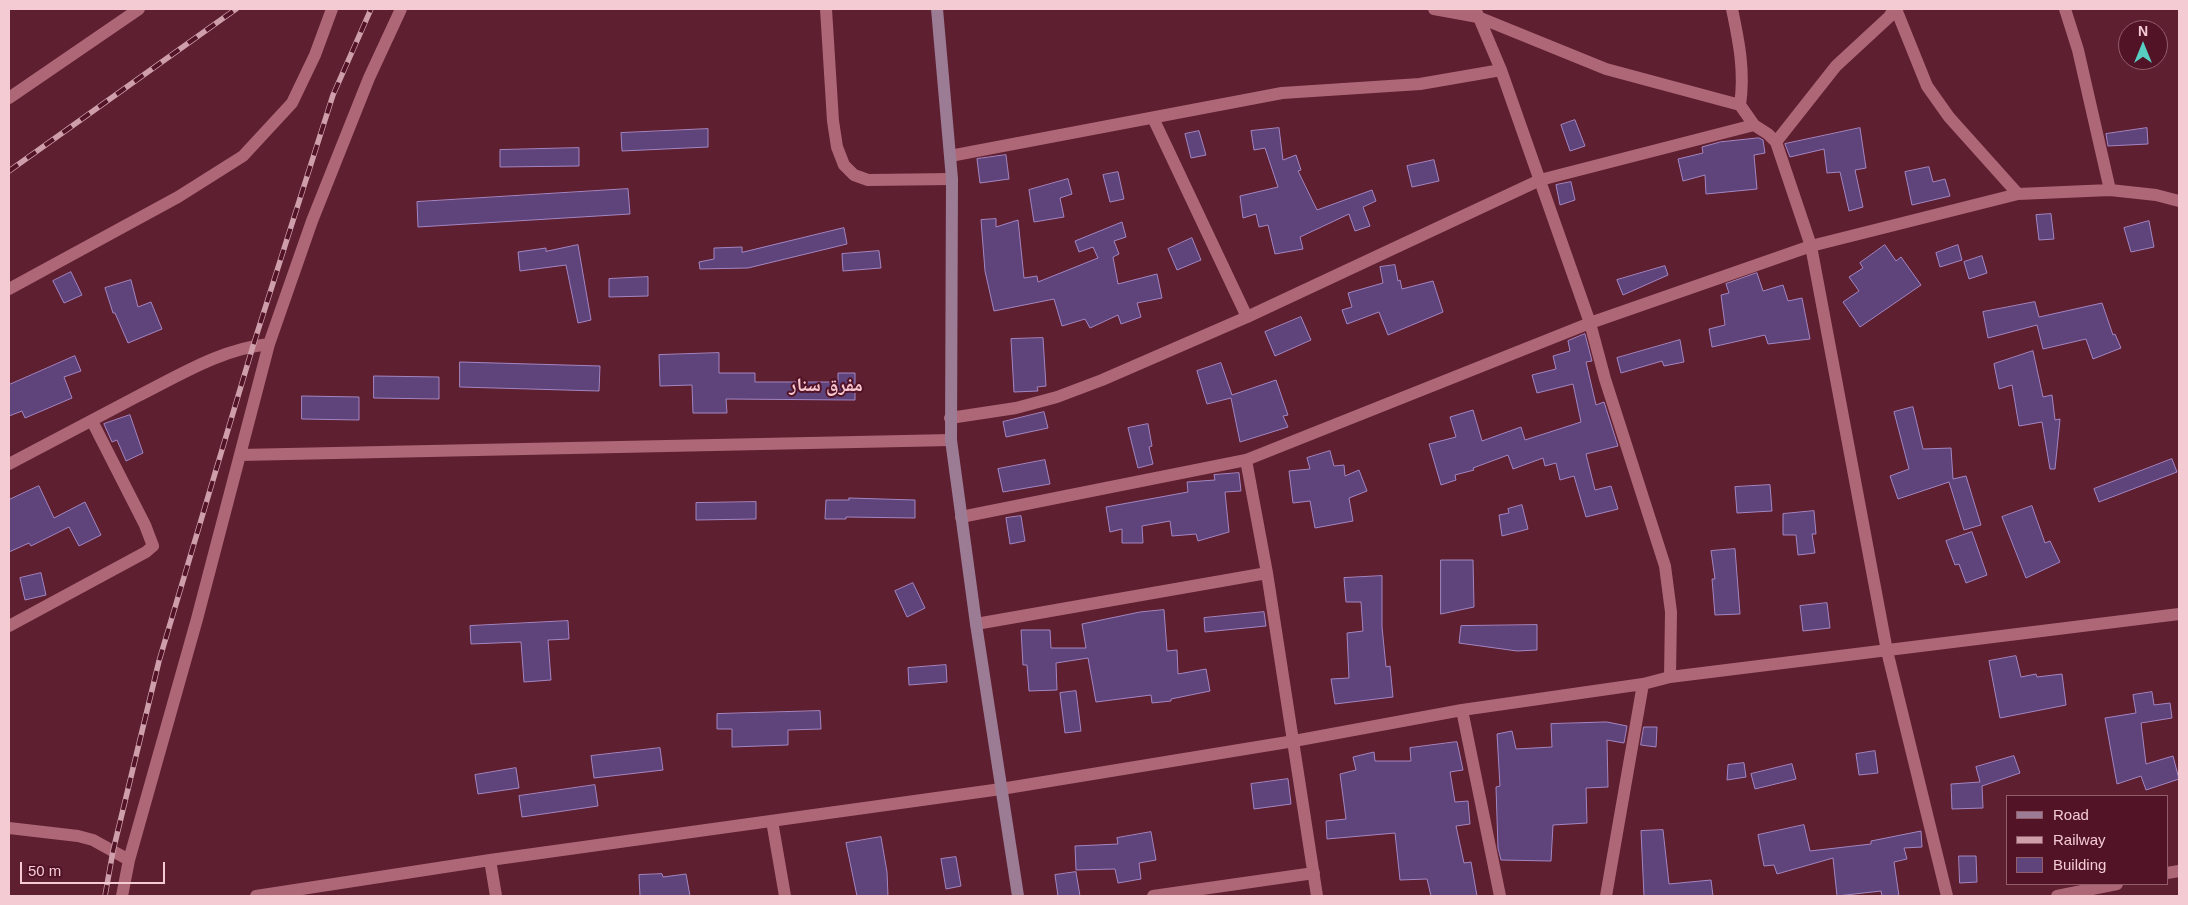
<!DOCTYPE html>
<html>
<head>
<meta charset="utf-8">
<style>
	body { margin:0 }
	#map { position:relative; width:2188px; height:905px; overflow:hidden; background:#5e1f31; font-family:Helvetica,sans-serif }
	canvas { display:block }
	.frame { position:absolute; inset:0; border:10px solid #f4cbd3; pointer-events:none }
	.legend { position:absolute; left:2006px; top:795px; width:162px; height:90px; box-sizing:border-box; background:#521327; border:1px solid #935d6c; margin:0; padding:6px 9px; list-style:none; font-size:15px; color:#f4cbd3 }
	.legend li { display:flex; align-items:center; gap:10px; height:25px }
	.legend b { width:25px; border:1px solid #935d6c }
	.north { position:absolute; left:2118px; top:20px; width:50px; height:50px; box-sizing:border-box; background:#521327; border:1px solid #935d6c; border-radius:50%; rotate:0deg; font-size:14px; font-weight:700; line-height:20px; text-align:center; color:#f4cbd3 }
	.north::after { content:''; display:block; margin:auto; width:18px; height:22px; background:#57cec1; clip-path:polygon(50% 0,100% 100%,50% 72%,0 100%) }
	.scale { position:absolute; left:20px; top:862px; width:145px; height:22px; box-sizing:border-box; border:2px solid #f4cbd3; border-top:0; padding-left:6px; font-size:15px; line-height:18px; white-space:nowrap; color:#f4cbd3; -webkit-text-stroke:4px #521327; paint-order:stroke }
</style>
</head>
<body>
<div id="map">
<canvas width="2188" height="905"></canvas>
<div class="frame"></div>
<ul class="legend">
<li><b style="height:6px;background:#9c7b94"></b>Road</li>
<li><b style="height:6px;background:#ce9faa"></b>Railway</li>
<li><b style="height:14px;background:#5f437b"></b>Building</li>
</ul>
<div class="north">N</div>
<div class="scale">50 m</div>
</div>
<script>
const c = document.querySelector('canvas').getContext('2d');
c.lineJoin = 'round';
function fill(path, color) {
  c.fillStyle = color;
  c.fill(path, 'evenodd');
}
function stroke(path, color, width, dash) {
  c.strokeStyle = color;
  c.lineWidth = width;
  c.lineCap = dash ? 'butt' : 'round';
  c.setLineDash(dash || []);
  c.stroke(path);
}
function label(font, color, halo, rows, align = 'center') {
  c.font = font + ' Helvetica,"Noto Naskh Arabic",sans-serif';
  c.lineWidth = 4;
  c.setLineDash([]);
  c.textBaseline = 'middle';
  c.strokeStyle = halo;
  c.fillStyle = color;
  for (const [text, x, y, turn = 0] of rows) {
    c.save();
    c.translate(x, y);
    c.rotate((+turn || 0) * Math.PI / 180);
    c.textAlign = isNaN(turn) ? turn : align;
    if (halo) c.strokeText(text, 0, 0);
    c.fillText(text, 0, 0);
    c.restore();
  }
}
const building = new Path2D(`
	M1575,120L1585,146L1570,151L1561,125Z
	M1279,128L1283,160L1296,155L1301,170L1298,171L1317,210L1372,190L1376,201L1363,207L1370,226L1355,231L1349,214L1300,237L1303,249L1275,254L1268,225L1259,227L1256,214L1243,218L1240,196L1278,187L1265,148L1254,150L1251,131Z
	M1860,128L1866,168L1855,170L1863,207L1849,211L1840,172L1827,173L1824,149L1790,157L1785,144Z
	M2147,128L2148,144L2108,146L2106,134Z
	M708,129V147L622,151L621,133Z
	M1199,131L1206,155L1191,158L1185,134Z
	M1759,138L1763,140L1765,153L1754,155L1757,189L1706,194L1705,175L1683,181L1678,159L1703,153L1702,147L1720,142Z
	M579,148V166L500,167V150Z
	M1006,155L1009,179L980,183L977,159Z
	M1434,160L1439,181L1412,187L1407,166Z
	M1929,167L1933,182L1945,179L1950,196L1912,205L1905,172Z
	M1118,172L1124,199L1110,202L1103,175Z
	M1068,179L1072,194L1060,198L1064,217L1034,222L1029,190Z
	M1571,182L1575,200L1560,205L1556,185Z
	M628,189L630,214L418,227L417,202Z
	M2051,214L2054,239L2039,240L2036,215Z
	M996,219V227L1018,220L1024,278L1037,276L1038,282L1098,258L1093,247L1079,252L1075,241L1122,222L1126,237L1114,241L1119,254L1113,257L1118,284L1157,274L1162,298L1137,303L1141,317L1121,324L1118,315L1090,328L1085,319L1062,326L1054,299L994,311L985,271L981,220Z
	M2149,221L2154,247L2131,252L2124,228Z
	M844,228L847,244L748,268L700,269L699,262L714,259V248L742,247V252Z
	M1192,238L1201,260L1177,270L1168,249Z
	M578,245L591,320L578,323L566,265L520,271L518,252L546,248V251Z
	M1885,245L1896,261L1901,257L1921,285L1860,327L1843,302L1859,291L1849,277L1863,268L1860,263Z
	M1958,245L1962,260L1940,267L1936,253Z
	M879,251L881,268L843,271L842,254Z
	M1982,256L1987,273L1969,279L1964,262Z
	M1395,265L1398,281L1400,280L1402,289L1433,281L1443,312L1388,335L1379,312L1347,324L1342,310L1352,307L1348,293L1383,283L1380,267Z
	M1665,266L1668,275L1623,295L1617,280Z
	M71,272L82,295L64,303L53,281Z
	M1757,273L1763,291L1783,285L1788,301L1802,298L1810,339L1768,344L1765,335L1712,347L1709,329L1725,325L1721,295L1729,293L1726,284Z
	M648,277V296L609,297V279Z
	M131,280L138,307L151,302L162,329L128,343L115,313H113L105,288Z
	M2035,302L2039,317L2102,303L2113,335L2115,334L2121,348L2093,359L2086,339L2043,349L2037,325L1988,338L1983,312Z
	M1301,317L1311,340L1275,356L1265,332Z
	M1585,334L1592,361L1586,362L1596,405L1604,402L1618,446L1586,454L1595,490L1611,486L1618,509L1586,517L1574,476L1560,480L1556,463L1545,466L1543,458L1513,469L1508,455L1473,468L1474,470L1455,475L1456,480L1441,485L1429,444L1456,437L1450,417L1473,410L1482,441L1521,427L1525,440L1581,422L1573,384L1537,393L1532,375L1556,369L1553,356L1570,351L1568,341Z
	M1043,338L1046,386L1037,387L1038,391L1014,392L1011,339Z
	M1680,340L1684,362L1664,366L1662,361L1621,373L1617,358Z
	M2033,351L2043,397L2052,395L2055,420L2060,419L2055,469H2050L2042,422L2019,426L2012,385L1999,389L1994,364Z
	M719,353V373H755V382H838V373H855V400L726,399L727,413H693L692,385L660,386L659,355Z
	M75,356L81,371L64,377L72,398L25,418L22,411L9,416V385Z
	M460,362L600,366L599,391L460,387Z
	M1221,363L1232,395L1276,380L1288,415L1283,416L1288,427L1240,442L1231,398L1207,404L1197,371Z
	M374,376L439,377V399L374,398Z
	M302,396L359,397V420L302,419Z
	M1913,407L1923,449L1951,448L1953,479L1966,476L1981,525L1964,530L1949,482L1898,499L1890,476L1909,469L1894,412Z
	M1044,412L1048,428L1006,437L1003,422Z
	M130,415L143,453L126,461L117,440L112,442L104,424Z
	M1148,424L1152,446L1149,447L1153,464L1138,468L1128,428Z
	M1330,451L1334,466L1344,465L1345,476L1359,470L1367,491L1349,498L1353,521L1315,528L1310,501L1293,503L1289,471L1310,469L1307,458Z
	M2172,459L2177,472L2099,502L2094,489Z
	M1045,460L1050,484L1003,492L998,469Z
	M1239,473L1241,491L1225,492L1229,532L1198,541L1196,534L1172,536L1170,521L1142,526L1143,543H1122V529L1110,532L1106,507L1188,492L1187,482L1215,480L1214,475Z
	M1770,485L1772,511L1737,513L1735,487Z
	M39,486L54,518L85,502L101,535L79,546L69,527L31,546L29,543L9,552V500Z
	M849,498L915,500V518L846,517V519H825L826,500H849Z
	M756,502V519L696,520V503Z
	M1522,505L1528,529L1502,536L1499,515L1509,513L1508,509Z
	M2032,506L2045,543L2050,541L2060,562L2026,578L2002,517Z
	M1814,511L1816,534H1812L1815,553L1798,555L1796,535H1783V514Z
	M1021,516L1025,541L1010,544L1006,518Z
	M1972,532L1987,575L1966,583L1959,564L1955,565L1946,541Z
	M1735,549L1740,614L1715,615L1712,579H1715L1711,551Z
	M1441,560H1473L1474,607L1441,614Z
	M41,573L46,595L25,600L20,578Z
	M1382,576V627L1386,667L1390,666L1393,697L1335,704L1331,679L1349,678L1347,633L1363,631L1361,602H1346L1344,578Z
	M913,583L925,608L907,617L895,591Z
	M1827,603L1830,628L1803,631L1800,606Z
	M1164,610L1167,651L1177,650L1178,674L1206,669L1210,691L1171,699V701L1152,703L1151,695L1096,702L1088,658L1056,663L1057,690L1029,691L1027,665H1023L1021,630H1050L1051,648H1086L1082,624L1140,612Z
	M1264,612L1266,626L1205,632L1204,618Z
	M568,621L569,639L548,640L551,680L524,682L521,642L471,644L470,626Z
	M1537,625V650L1517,651L1459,643L1461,626Z
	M2016,656L2021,677L2036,674L2037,677L2062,674L2066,705L2000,718L1989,661Z
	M946,665L947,682L909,685L908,668Z
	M1076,691L1081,731L1065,733L1060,693Z
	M2152,692L2154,705L2170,703L2172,718L2141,723L2146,764L2173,756L2179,779L2146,790L2141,776L2117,784L2105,718L2136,713L2133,695Z
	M820,711L821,729L788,730V745L732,747V729H717V714Z
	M1607,722L1627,726L1624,743L1607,740L1608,787L1586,788L1587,823L1553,825L1551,861L1501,860L1498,848L1496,787L1500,786L1497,734L1512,731L1516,749L1552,747L1551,724Z
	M1644,727H1657L1656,747L1641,745Z
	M1457,742L1463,770L1450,772L1455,802L1468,801L1470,824L1456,826L1464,863L1471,862L1477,896H1431L1427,879L1400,880L1395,833L1327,839L1326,821L1346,819L1340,774L1356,770L1353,757L1374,752L1375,761H1411L1410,748Z
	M660,748L663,770L594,778L591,756Z
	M1875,751L1878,773L1859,775L1856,754Z
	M2014,756L2020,773L1982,786L1983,808L1952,809L1951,784L1980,782L1976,767Z
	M1744,763L1746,777L1727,780L1728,765Z
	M1792,764L1796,779L1755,789L1751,774Z
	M516,768L519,788L478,794L475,775Z
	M1288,779L1291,804L1254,809L1251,784Z
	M595,785L598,806L522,817L519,796Z
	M1804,825L1810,851L1871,844V841L1921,831L1922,847L1904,848L1907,859L1894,862L1899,896H1882L1881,891L1837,896L1833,858L1777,874L1774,865L1764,866L1758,835Z
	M1663,830L1669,884L1711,880L1713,896H1644L1641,831Z
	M1151,832L1156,860L1139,863L1141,879L1118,883L1115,869L1076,870L1075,846L1118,844L1117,838Z
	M881,837L887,872L888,896H857L846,843Z
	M1959,856H1976L1977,882L1960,883Z
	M956,857L961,886L946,889L941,859Z
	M1076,872L1080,896H1058L1055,875Z
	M662,874L663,877L686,874L690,896H640L639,875Z`);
fill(building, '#5f437b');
stroke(building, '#a286c2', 1);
stroke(new Path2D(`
	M826,9L833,121L837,147L844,165L854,175L868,180L952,179
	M1434,9L1478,17L1606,69L1740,105L1754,125L1768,134L1776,142L1811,246L1887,651L1947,896
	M1732,9C1739,42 1745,72 1740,105
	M1896,9L1927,86L1949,117L2018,194
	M2065,9L2078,50L2110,190
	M1477,13L1501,70L1590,323L1605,379L1665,566L1671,612L1670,677
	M9,98L139,9
	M1153,118L1247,317
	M1776,142L1836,66L1889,17L1894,9
	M950,156L1282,93L1420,84L1501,70
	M9,289L178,197L243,156L292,103L315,55L332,9
	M950,418L1016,408L1057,397L1102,380L1247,317L1540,180L1754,125
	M240,455L951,440
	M1246,460L1267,573L1317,896
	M9,464C52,441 95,419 138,396C180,375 221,349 269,344
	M961,517L1246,460L1590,323L1811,246L2018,194L2110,190L2156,195L2179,201
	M976,624L1267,573
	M9,626L146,552L153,546L145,525L92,421
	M1462,710L1500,896
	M772,821L785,896
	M9,828L78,836L93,840L129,860
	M490,860L496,896
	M2167,873L2179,871
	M122,896L129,860L197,619L269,344L312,221L369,78L401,9
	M256,896L490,860L1001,789L1294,741L1462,710L1643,684L1670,677L2179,614
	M1153,896L1314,873
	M1606,896L1643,684
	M2057,896L2117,884`), '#ae6777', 12);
stroke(new Path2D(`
	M937,9L952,179L951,440L976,624L1018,896`), '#9c7b94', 12);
const rail = new Path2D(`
	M9,171L236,9
	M105,896L113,851L159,661L253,346L333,95L371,9`);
stroke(rail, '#ce9faa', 5.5);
stroke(rail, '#521327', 4, [11]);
label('bold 19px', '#f7c7d0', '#521327', [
	["مفرق سنار",826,386]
]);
</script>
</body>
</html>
